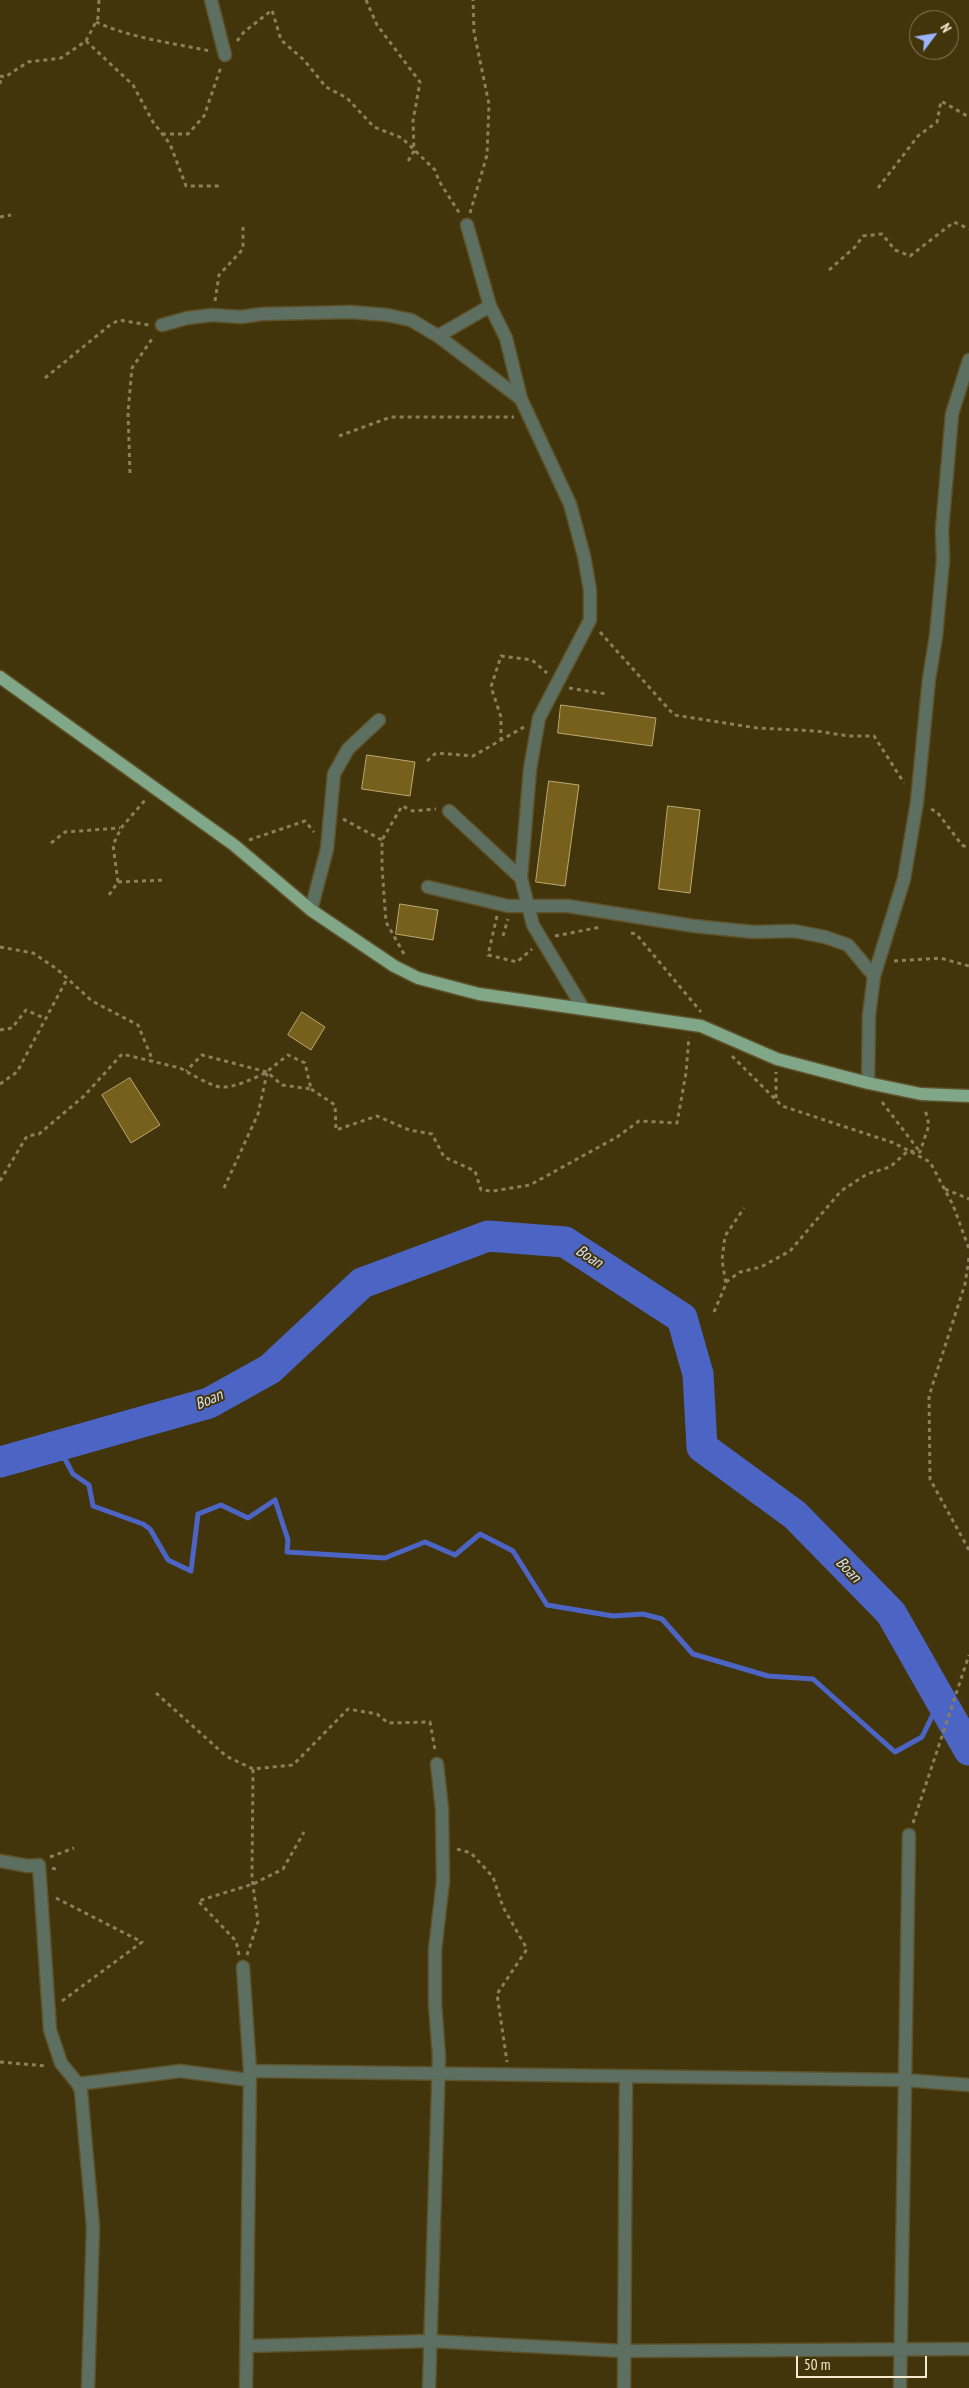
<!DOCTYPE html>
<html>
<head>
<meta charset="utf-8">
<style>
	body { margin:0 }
	#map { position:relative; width:969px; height:2388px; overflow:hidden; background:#42350c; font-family:"PT Sans Narrow",sans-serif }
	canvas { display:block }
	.north { position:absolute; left:909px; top:10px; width:50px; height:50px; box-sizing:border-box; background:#42350c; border:1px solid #897d5a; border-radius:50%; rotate:59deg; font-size:14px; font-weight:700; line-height:20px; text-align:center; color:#f4eacf }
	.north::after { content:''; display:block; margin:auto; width:18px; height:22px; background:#9cb4fd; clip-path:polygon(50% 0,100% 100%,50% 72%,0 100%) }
	.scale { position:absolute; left:796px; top:2356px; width:131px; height:22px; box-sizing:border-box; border:2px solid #f4eacf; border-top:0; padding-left:6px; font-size:15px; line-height:18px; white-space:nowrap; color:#f4eacf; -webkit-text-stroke:4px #42350c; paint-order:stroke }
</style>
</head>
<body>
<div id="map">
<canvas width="969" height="2388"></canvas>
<div class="north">N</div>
<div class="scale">50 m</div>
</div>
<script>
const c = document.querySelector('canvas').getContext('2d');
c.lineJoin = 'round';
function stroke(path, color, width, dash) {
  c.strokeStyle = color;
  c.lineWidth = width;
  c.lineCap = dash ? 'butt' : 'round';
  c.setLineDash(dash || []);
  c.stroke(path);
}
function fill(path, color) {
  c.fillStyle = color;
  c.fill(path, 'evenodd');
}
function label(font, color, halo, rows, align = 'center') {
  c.font = font + ' "PT Sans Narrow",sans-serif';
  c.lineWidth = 4;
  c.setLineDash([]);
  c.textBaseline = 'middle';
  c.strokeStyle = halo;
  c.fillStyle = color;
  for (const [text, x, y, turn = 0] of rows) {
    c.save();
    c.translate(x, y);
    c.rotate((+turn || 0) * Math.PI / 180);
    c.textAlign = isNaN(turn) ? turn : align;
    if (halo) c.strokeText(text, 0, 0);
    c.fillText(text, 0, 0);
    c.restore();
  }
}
stroke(new Path2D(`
	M58,1446L73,1474L89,1485L93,1506L143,1524L150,1529L168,1560L191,1571L198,1514L221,1505L248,1518L275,1500L288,1540L287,1552L385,1558L425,1542L455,1555L480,1534L513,1551L547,1605L613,1616L643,1614L662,1619L693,1654L768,1676L813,1679L895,1752L922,1737L940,1700`), '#4c65c4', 5);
stroke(new Path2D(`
	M0,1462L209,1403L270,1369L362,1283L488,1236L565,1242L682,1318L698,1374L702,1447L795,1515L891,1613L969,1750`), '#4c65c4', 31);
const building = new Path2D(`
	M561,705L656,718L652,746L558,733Z
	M367,755L415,762L410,796L362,789Z
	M549,781L579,785L565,886L536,882Z
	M668,806L700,810L690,893L659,889Z
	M400,904L438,910L433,940L396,934Z
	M302,1012L325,1027L311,1050L288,1035Z
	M130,1078L160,1125L131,1143L102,1095Z`);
fill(building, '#77601b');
stroke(building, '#bca974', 1);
const minor = new Path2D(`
	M211,0L225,55
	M467,225L490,306L506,338L521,399L570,504L584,556L590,590V620L539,718L530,769L521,878
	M162,325L187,318L212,315L241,317L262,314L351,312L387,315L411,320L438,336L521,399
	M438,336L490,306
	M449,811L521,878L533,925L583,1008
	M428,887L508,906H568L694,926L754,932L794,931L825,937L848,945L874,976
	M311,910L327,849L334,774L348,749L379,720
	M868,1083L869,1015L874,976L904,879L917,802L929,679L936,636L943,560L942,530L952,414L969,360
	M0,1861L28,1866L39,1865L50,2030L61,2063L78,2084L81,2091L93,2227L88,2388
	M243,1967L250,2071L246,2388
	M250,2071L905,2080L969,2085
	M78,2084L180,2071L249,2080
	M248,2346L429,2341L624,2351L969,2349
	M429,2388L439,2056L435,2004V1950L443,1881L442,1809L437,1764
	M624,2388L626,2077
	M900,2388L909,1835`);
const primary = new Path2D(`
	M0,677L234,845L311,910L394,966L418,978L479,994L701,1026L777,1059L868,1083L921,1094L969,1096`);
stroke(minor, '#5e522b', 15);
stroke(primary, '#5e522b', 15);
stroke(new Path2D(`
	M366,0L377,25L420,82L413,121L414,151L407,163
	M96,22C131,38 172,43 210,51
	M86,41L98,18L99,0
	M237,41L244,32L272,10L281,40L304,60L326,87L347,98L374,127L402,138L435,170L439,181L460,214
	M0,76L5,77L28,62L61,58L86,41L133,85L153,122L170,144L186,186H222
	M0,84L1,76
	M162,134H188L204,116L221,67
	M878,188L918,136L937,122L941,101L969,117
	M470,213L487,155L489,104L474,32L473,0
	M0,217L11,215
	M829,270L855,247L863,236L882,234L895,250L910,256L954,222L969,229
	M215,301L219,275L243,249V227
	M45,378L110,325L119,320L149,325
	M339,436L391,417H514
	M130,473L128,412L132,368L154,336
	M600,632L674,715L757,728L816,731L849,736H874L904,783
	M569,688L606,694
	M501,741V717L491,687L501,656L532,660L547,673
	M427,761L436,753L473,756L524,727
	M931,809L937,812L962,845L969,848
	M343,819L382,840
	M249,840L305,821L314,832
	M51,843L65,832L120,828
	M118,882L165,880
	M109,895L118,882L113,845L121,828L146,799
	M497,916L488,955L517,962L532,949
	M631,933L636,934L701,1012
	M503,936L508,919
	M555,936L601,927
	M0,947L33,953L57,969L92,1001L138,1025L153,1061
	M404,954L386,922L382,867V840L402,806L413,811L436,809
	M894,961L940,958L969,966
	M0,1030L12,1028L26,1010L46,1019
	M732,1056L782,1106L894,1143L930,1162L953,1205L969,1249
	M0,1084L17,1072L67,979
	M311,1089L335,1105L336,1130L377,1116L409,1130L432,1134L444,1157L475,1171L481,1190L493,1191L530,1185L617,1137L639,1121L677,1123L686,1073L689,1037
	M776,1098V1072
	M882,1102L920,1152
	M0,1181L27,1136L39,1134L84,1096L122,1054L180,1068C189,1073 211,1086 220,1087C235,1088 252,1079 265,1073C273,1067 280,1061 288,1055L305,1063L311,1089L282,1085L267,1072L202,1055L186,1071
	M224,1188L258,1114L267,1073
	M945,1189L969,1199
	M969,1258L965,1284L929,1396L930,1479L969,1550
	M726,1282L740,1272L761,1267L790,1251L841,1191L867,1174L890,1167L908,1151L920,1152L929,1125L925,1109
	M714,1312L726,1284L722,1260L725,1236L744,1208
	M156,1693L226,1756L253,1769L293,1765L348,1709L377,1714L388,1723L430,1722L435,1750
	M913,1823L969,1655
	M457,1849L471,1853L493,1877L503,1907L527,1949L497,1994L507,2062
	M50,1857L74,1848
	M52,1868L59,1870
	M56,1898L142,1942L62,2001
	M239,1955L236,1941L198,1901L253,1884L283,1869L304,1832
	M247,1955L258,1922L252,1878L253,1769
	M0,2062L46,2066`), '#8b7f5c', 3, [4, 4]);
stroke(minor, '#5d6f60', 12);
stroke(primary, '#80a787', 12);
label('italic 16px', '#d7e0f9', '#42350c', [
	["Boan",589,1257,33],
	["Boan",209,1400,-23],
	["Boan",848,1570,46]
]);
</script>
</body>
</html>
